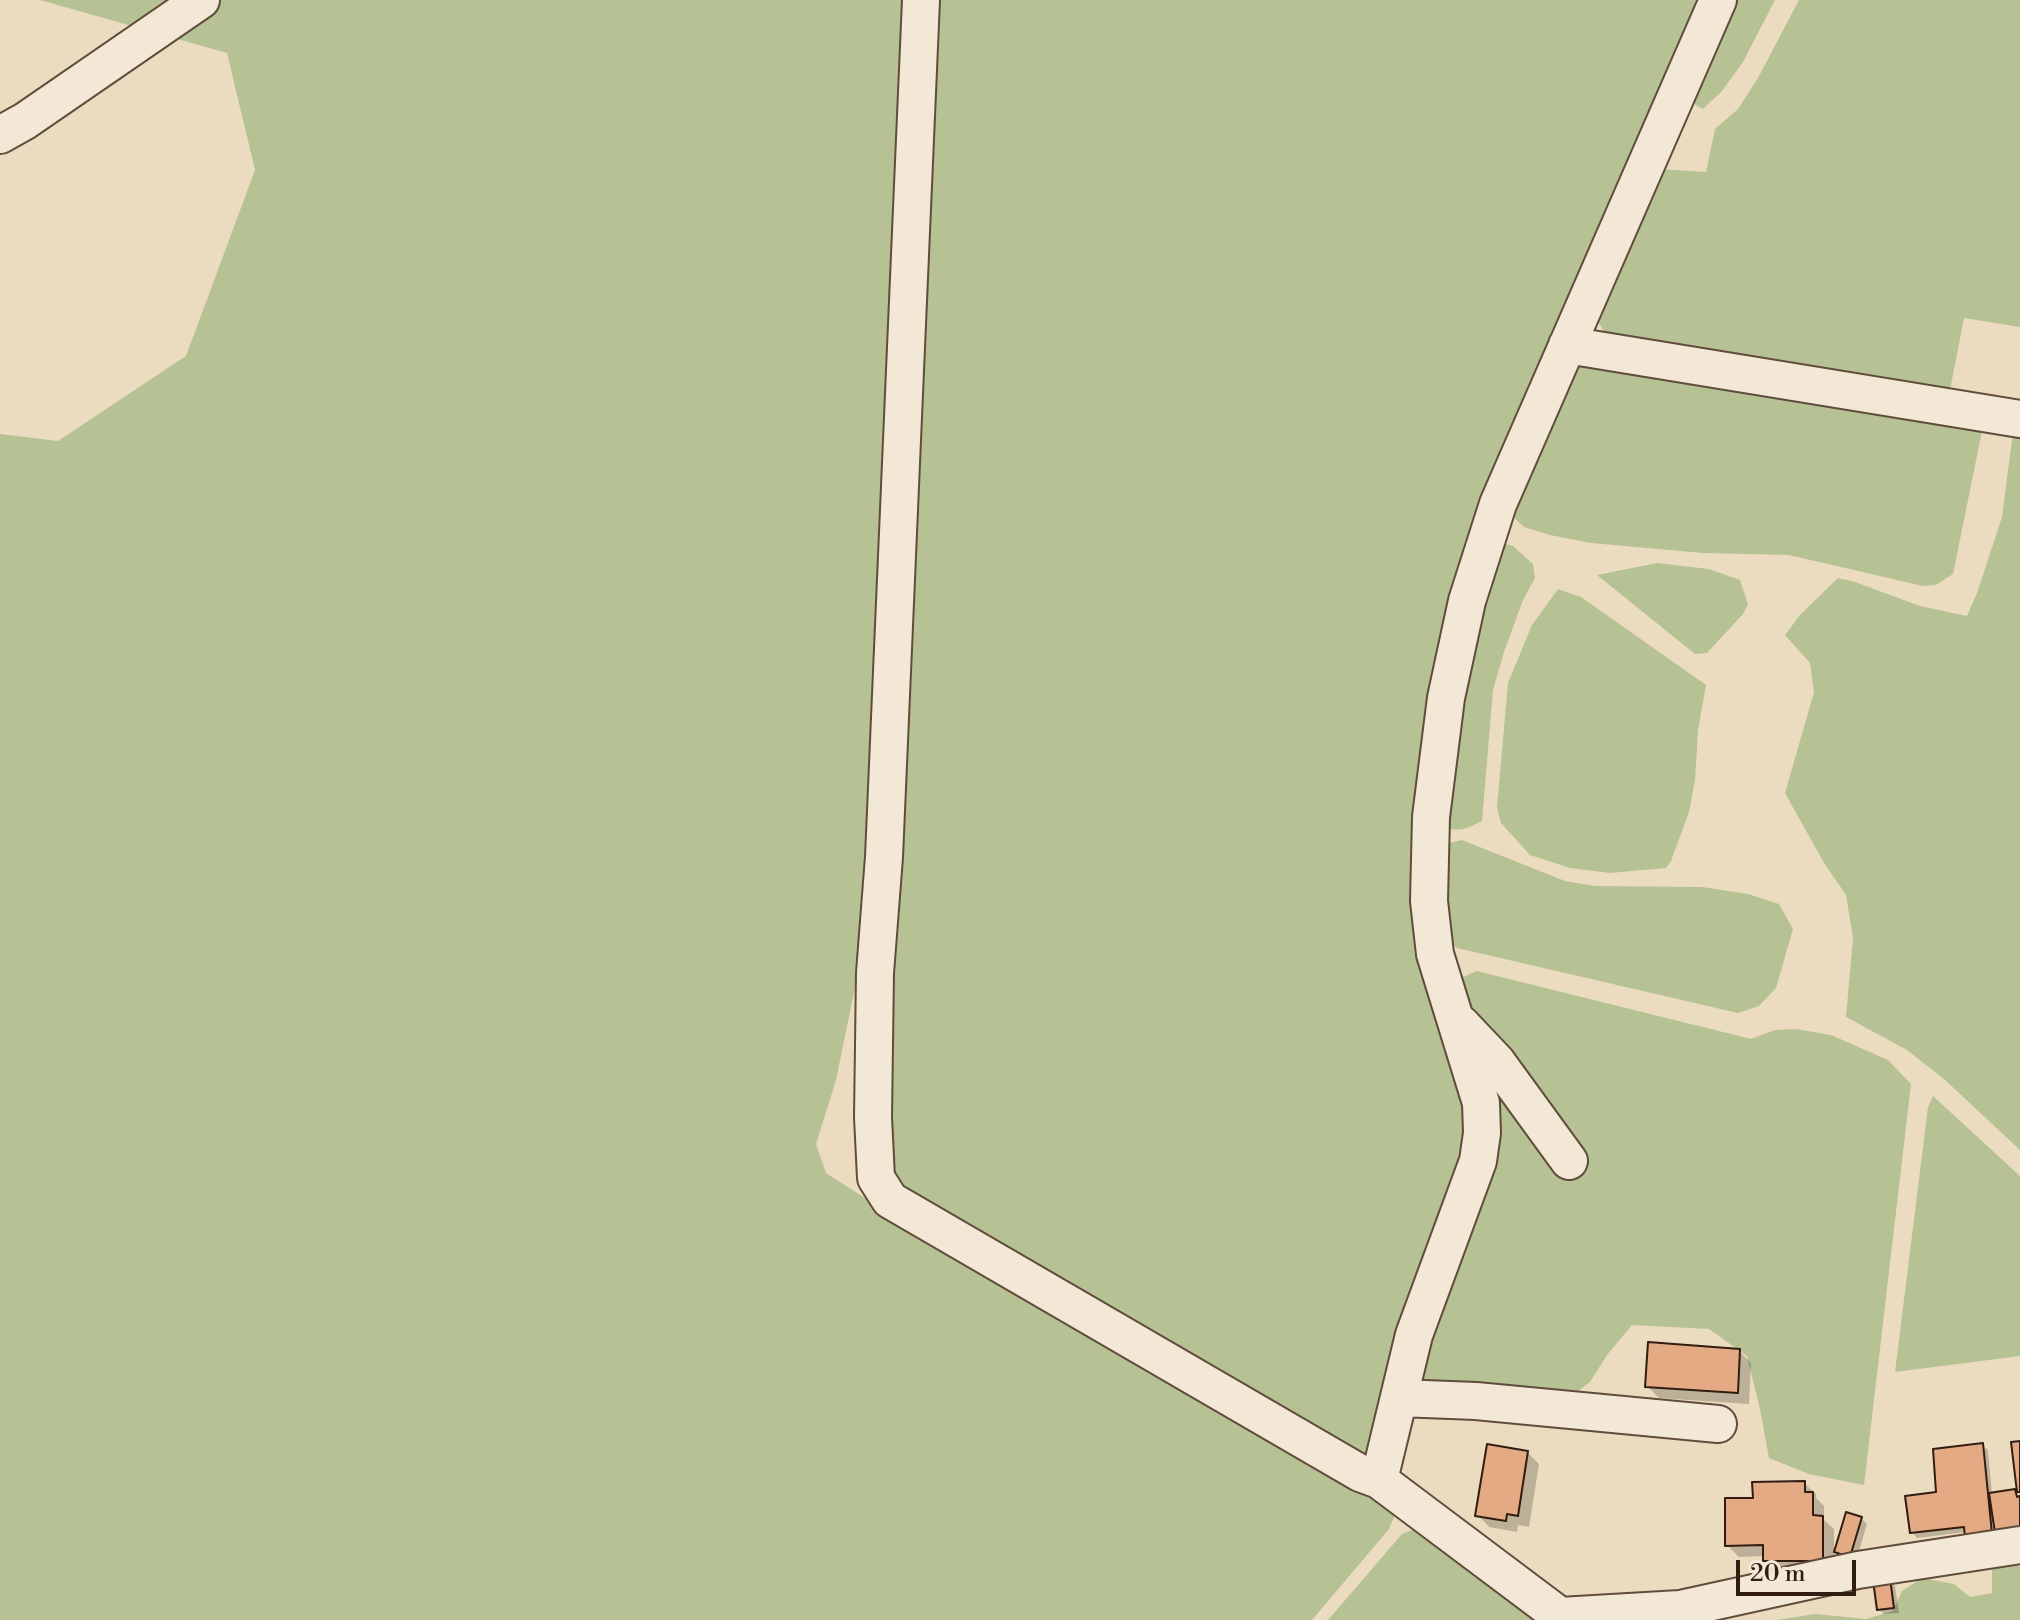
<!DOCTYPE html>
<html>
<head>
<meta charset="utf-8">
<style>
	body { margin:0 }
	#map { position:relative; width:2020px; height:1620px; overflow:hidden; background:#ecdcbf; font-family:"Libre Bodoni",serif }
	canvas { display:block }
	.scale { position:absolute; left:1736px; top:1560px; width:120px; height:36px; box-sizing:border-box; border:4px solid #311c11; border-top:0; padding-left:10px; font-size:24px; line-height:28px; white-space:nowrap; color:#311c11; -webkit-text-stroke:6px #f3e8d5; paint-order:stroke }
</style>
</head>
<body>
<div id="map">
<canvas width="2020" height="1620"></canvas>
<div class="scale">20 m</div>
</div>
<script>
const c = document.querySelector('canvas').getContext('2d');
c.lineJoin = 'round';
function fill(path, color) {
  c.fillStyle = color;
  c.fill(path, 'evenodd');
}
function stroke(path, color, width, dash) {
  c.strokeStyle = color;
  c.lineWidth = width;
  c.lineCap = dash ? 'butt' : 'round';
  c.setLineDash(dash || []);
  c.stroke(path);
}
fill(new Path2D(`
	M40,0H908L875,858L861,958L836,1080L816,1144L826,1173L879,1207L1350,1481L1396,1512L1389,1529L1312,1620H0V434L58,441L186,356L255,170L227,53Z
	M934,0H1700L1562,326L1420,814L1470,1105V1137L1365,1462L899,1195L886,1173L885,956Z
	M1733,0H1775L1743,62L1722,91L1703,109L1689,101Z
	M1799,0H2020V327L1964,318L1949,395L1609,339L1594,315L1659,169L1706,172L1715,129L1738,109L1758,78Z
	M1585,362L1982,431L1953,574L1936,585L1923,586L1789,555L1703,553L1591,543L1550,535L1524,527L1510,514L1571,371Z
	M2013,432L2020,433V1150L1944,1079L1907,1050L1846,1017L1853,938L1846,895L1824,863L1785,793L1814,692L1810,663L1785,635L1800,615L1838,578L1855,582L1920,606L1967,616L1977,593L2002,517Z
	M1499,542L1513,546L1533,564L1535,578L1523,600L1504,652L1493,690L1482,821C1466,829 1459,833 1442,826L1459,697Z
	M1657,563L1709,569L1740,580L1748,604L1743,614L1707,653L1695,654L1597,575Z
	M1558,589L1581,597L1706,685L1698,730L1695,780L1689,812L1671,861L1666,868L1610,873L1570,868L1530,855L1501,823L1497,807L1508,683L1532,625Z
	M1462,840L1565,881L1595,886L1702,887L1748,894L1779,904L1793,929L1776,988L1759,1006L1738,1013L1457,948L1443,936L1440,845Z
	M1477,971L1751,1039L1775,1030L1796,1029L1831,1035L1888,1060L1911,1084L1864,1485L1809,1474L1769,1458L1760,1409L1747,1356L1709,1329L1632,1325L1607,1355L1590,1382L1567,1400L1418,1382L1488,1166L1456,980Z
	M1933,1096L2020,1176V1356L1895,1372L1928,1107Z
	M1425,1525L1540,1620H1328L1402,1534Z
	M2020,1562V1620H1777L1815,1614L1866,1619L1893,1611L1902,1591L1922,1578L1954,1584L1970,1597L1992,1593V1565Z`), '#b6c194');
fill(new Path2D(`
	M1739,1351L1751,1363L1749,1404L1659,1398L1647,1386Z
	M2020,1443V1535L1966,1532L1917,1538L1912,1532L1938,1493L1982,1445L1988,1450L1992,1494L2014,1491L2020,1496L2013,1444Z
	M1527,1452L1539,1464L1529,1527L1518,1525L1517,1532L1489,1527L1478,1515Z
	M1804,1483L1816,1494V1498L1824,1506V1520L1834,1529V1572H1777L1765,1560V1556L1739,1557L1727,1545L1755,1500Z
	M1861,1518L1867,1524L1856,1561L1842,1557L1836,1552Z
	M1890,1580L1895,1586L1899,1613L1884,1614L1879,1609Z`), '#0003');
const building = new Path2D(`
	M1648,1342L1740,1349L1738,1393L1645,1387Z
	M2020,1441V1492H2017L2011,1442Z
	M1983,1443L1992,1534L1965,1537L1964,1527L1910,1533L1905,1496L1936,1492L1933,1449Z
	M1487,1444L1528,1451L1518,1516L1507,1514L1506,1521L1475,1516Z
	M1805,1481V1492H1813V1515L1823,1516V1561H1763V1545L1725,1546V1498H1753L1752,1482Z
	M2015,1489L2017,1497L2020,1496V1529L1995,1533L1989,1493Z
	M1846,1512L1862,1517L1850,1557L1834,1552Z
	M1890,1578L1894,1608L1877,1610L1873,1580Z`);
fill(building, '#e4aa83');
stroke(building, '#311c11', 2);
const minor = new Path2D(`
	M921,0L884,857L875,973L873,1117L876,1178L890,1200L1360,1473L1379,1480L1560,1616L1680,1609L1858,1570L2020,1545
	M0,135L25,121L201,0
	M1567,345L2020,419
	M1461,1024L1497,1062L1569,1161
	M1399,1398L1476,1401L1718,1424
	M1379,1480L1414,1335L1478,1161L1482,1133L1481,1103L1435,954L1429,901L1431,817L1446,698L1467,601L1498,504L1718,0`);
stroke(minor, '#604c3c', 40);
stroke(minor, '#f3e8d5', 36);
</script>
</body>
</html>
